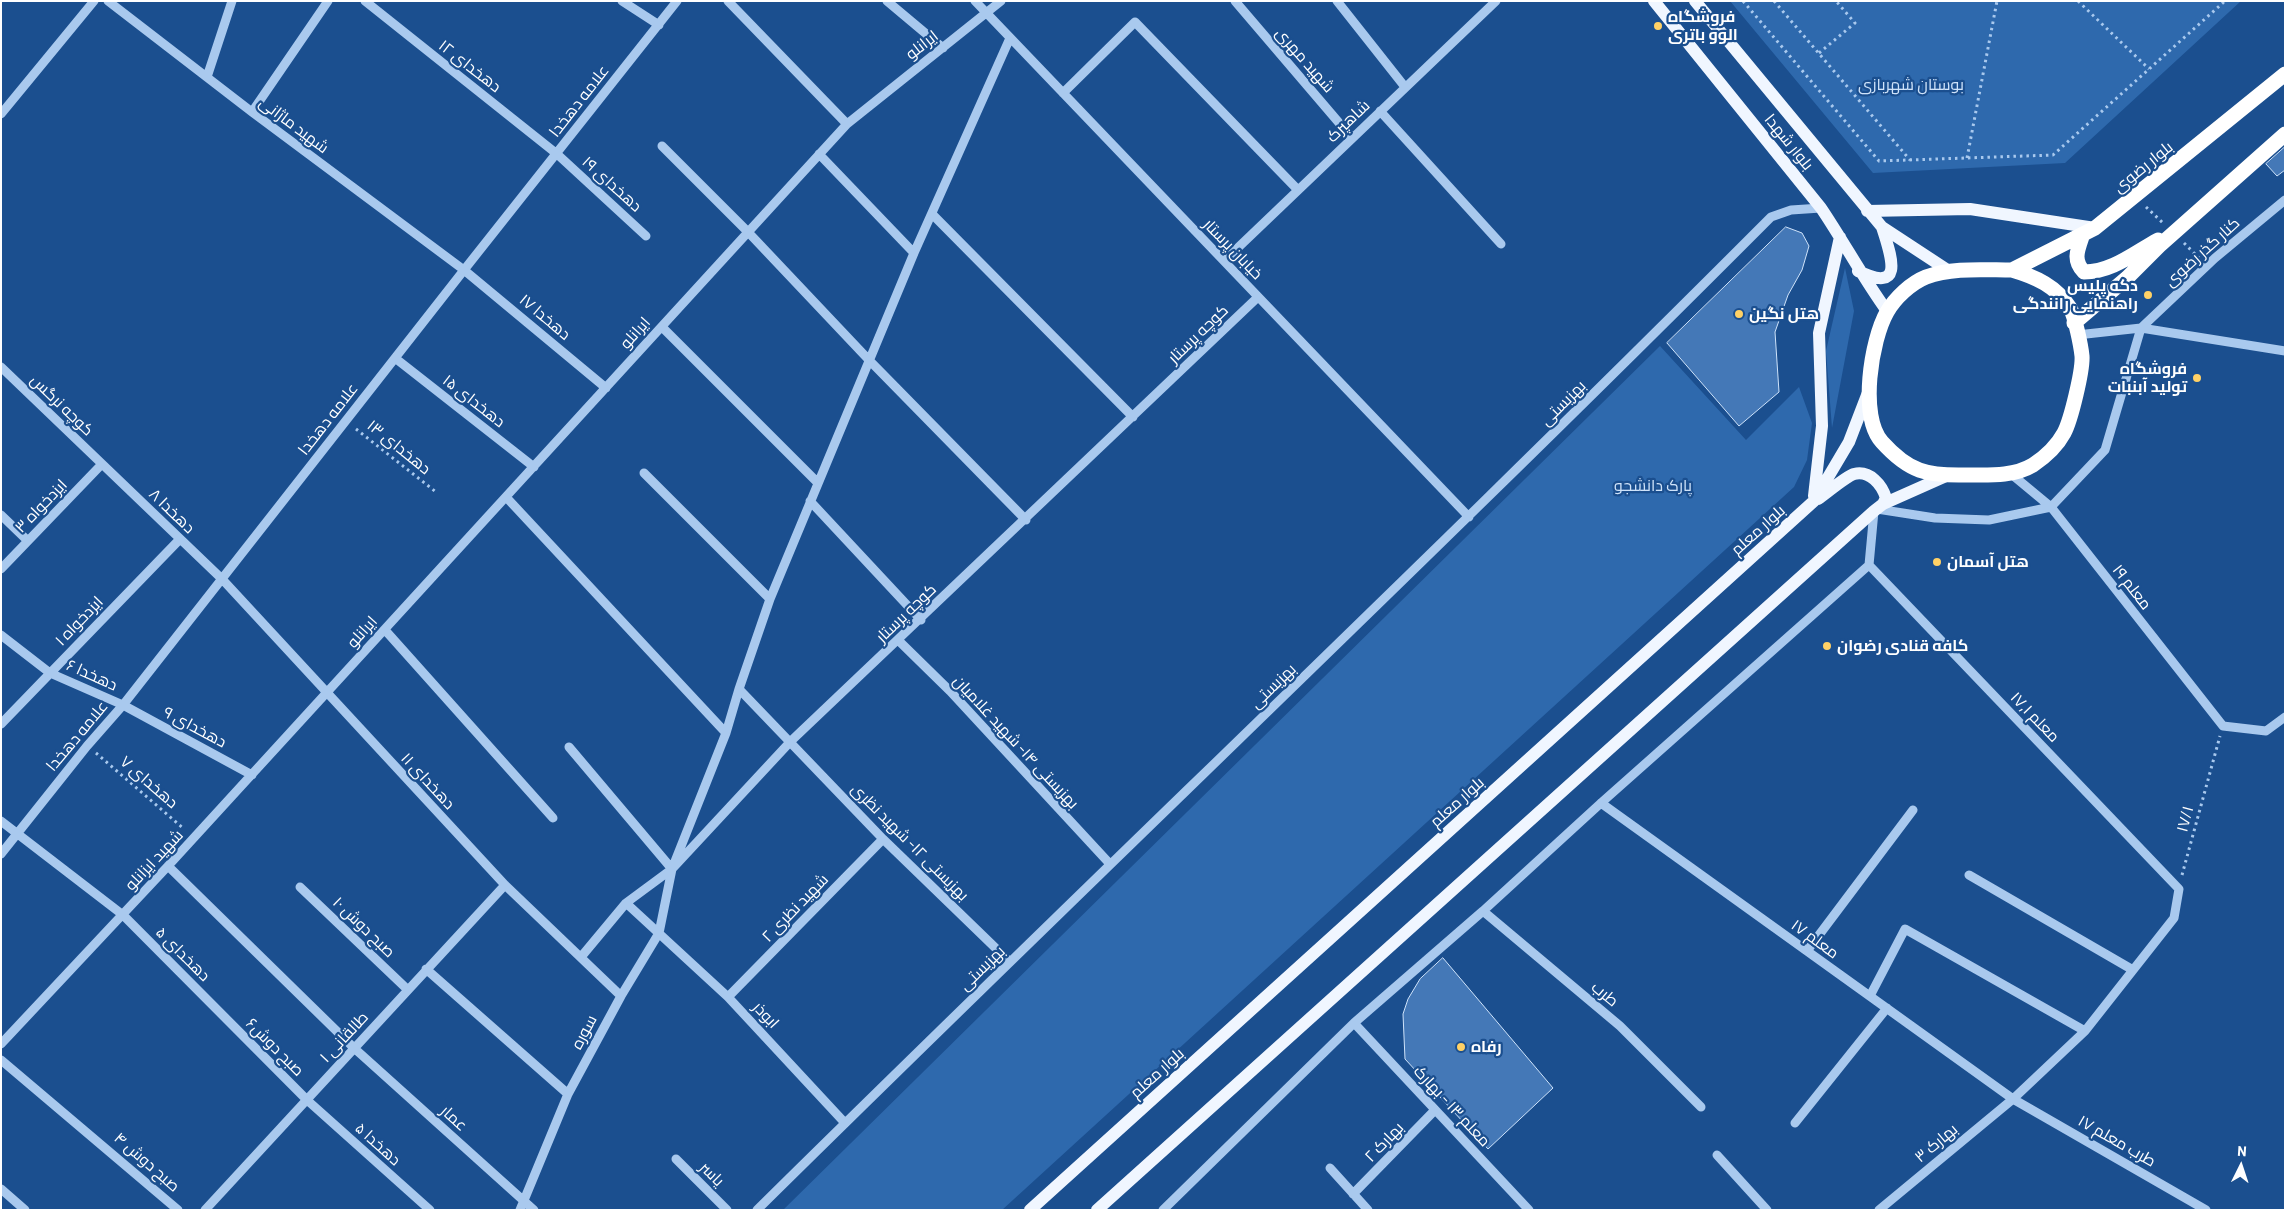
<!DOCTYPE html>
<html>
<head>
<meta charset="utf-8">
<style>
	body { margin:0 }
	#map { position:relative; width:2286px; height:1211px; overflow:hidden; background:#1b4f8f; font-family:Barlow,sans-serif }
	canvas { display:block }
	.frame { position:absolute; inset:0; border:2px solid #fff; pointer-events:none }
	.north { position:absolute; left:2216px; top:1141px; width:50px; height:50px; -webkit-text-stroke:4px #1b4f8f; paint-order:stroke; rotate:4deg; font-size:14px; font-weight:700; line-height:20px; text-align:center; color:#fff }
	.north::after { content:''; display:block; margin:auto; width:18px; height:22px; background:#fff; clip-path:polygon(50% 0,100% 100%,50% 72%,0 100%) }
</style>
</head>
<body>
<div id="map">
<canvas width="2286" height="1211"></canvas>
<div class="frame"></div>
<div class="north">N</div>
</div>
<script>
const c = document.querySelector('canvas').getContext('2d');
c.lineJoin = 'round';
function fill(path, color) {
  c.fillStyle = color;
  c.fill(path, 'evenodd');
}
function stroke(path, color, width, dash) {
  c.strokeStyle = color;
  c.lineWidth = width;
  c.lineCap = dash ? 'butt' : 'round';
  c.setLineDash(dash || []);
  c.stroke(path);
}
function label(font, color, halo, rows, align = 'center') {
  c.font = font + ' Barlow,Cairo,sans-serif';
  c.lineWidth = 4.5;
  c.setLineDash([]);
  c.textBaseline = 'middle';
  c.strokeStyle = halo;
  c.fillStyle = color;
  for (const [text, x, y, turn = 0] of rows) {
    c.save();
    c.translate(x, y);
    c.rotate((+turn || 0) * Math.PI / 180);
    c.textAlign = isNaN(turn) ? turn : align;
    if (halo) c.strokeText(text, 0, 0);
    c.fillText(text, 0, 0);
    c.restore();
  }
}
fill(new Path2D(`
	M1730,1H2241L2065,163L1873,173Z
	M1845,268L1854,311L1832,428L1826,351Z
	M1660,346L1746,440L1799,387L1812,423L1807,460L1794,487L1002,1210H783Z`), '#2e69ad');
const building = new Path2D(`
	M2285,147V170L2277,176L2266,164Z
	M1786,227L1802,233L1809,246L1802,270L1788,295L1775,332L1779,392L1739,426L1667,343Z
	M1443,958L1553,1088L1488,1149L1405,1059L1403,1014L1408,999L1420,979Z`);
fill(building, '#4478b7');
stroke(building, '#cfe3fa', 1);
stroke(new Path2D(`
	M1743,1L1879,161L2053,155L2225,1
	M1774,1L1910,160
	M2078,1L2149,69
	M1819,53L1855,23L1836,1
	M1967,158L1997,1
	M2146,207L2163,223
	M2184,243L2199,258
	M356,429L436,492
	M96,753L184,829
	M2182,875L2220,736`), '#a9c9ee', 3, [2.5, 4]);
stroke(new Path2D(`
	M108,1L252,112L464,270L606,388
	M365,1L557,154L646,236
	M622,1L659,25
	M728,1L847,124
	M887,1L943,48
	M975,1L1469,517
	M1235,1L1352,138
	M1337,1L1405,87
	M207,77L232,1
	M1063,93L1135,22L1298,190
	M1380,111L1501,244
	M252,112L328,1
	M1,114L94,1
	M662,146L748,232L869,360L1026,520
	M819,154L914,253
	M933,215L1133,417
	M1224,261L1496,1
	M662,327L818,483
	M2077,335L2141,328L2285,351
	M395,358L534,467
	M1,367L222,579L505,885L621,996
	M644,473L770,599
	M2010,473L2051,507L2223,726L2266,731L2285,717
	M506,497L726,733
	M810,501L921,620
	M1877,509L1935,518L1989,520L2051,507L2105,450L2141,328L2215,258L2285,200
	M1,515L28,541
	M1869,565L2179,889L2174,918L2085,1031L2013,1099L1879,1210
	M1,569L102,464
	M385,630L553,818
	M1,635L50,673L123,705L252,775
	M899,641L950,691L1110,864
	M739,689L883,839L1010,962
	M1,724L180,539
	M569,747L672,869
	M1601,803L2013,1099L2206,1210
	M1,821L123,915L307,1100L430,1210
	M1,854L87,746L123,705L464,270L677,1
	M168,866L354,1048L534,1210
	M1969,875L2133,970
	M300,887L408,990
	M626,903L728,997L845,1123
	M1483,911L1620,1026L1701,1107
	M1807,951L1913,810
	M581,957L626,903L672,869L791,741L1258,297
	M426,969L568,1094
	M1870,996L1905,929L2085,1031
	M728,997L883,839
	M1354,1023L1529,1210
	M1,1044L168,866L847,124L1001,1
	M1,1060L178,1210
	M1795,1123L1887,1008
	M1717,1155L1767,1210
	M676,1159L727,1210
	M1330,1168L1368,1210
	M1,1189L25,1210
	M1353,1194L1435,1110
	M205,1210L505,885
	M520,1210L568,1094L621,996L659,933L672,869L726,733L739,689L770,599L914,253L1010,38
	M757,1210C1094,877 1437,552 1771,217L1791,210L1821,208
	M1163,1210L1354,1023L1483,911L1601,803L1869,565L1874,511`), '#a9c9ee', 9);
stroke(new Path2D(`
	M1654,1L1821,208C1844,242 1863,278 1887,311
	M1695,1L1882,227L1949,271
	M1867,211L1970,209L2095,228
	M1858,271C1907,295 1890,253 1882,227
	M1814,496L1822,426L1819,333L1840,237
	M1818,499C1827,493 1845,477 1854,474C1870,470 1882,485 1886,498L1883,504
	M1030,1210L1814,501L1849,442L1869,390
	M1097,1210L1874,511L1883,504L1946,476`), '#f0f6ff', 12);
stroke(new Path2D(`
	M2083,234C2078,249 2072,260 2084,272C2112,272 2134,253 2158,240
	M2012,270C2036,277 2056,286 2070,308C2075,316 2081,346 2082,356C2083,370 2071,420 2064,433C2057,446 2045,457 2033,465C2013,477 1988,475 1966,475C1927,476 1909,472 1882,442C1859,417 1871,340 1887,312C1895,298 1911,283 1926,277C1952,267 1984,270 2012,270Z
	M2012,270L2095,228L2285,74
	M2074,323L2127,278L2159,246L2285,134`), '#fff', 15);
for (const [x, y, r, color] of [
	[1658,26,5,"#ffd166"],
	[2148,295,5,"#ffd166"],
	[1739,314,5,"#ffd166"],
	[2197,378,5,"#ffd166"],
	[1937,562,5,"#ffd166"],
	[1827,646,5,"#ffd166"],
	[1461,1047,5,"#ffd166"]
]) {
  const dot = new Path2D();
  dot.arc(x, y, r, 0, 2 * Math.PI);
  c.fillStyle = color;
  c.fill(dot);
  stroke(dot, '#1b4f8f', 2);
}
label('bold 16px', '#fff', '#1b4f8f', [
	["فروشگاه",1668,17],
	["الوو باتری",1668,35],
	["دکه پلیس",2138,286,"right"],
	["راهنمایی رانندگی",2138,304,"right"],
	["هتل نگین",1749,314],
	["فروشگاه",2187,369,"right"],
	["تولید آبنبات",2187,387,"right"],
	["هتل آسمان",1947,562],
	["کافه قنادی رضوان",1837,646],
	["رفاه",1471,1047]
], 'left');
label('16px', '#fff', '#1b4f8f', [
	["ایرانلو",922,45,-38],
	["شهید مهری",1305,60,49],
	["دهخدای ۱۲",470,66,38],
	["علامه دهخدا",579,101,-52],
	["شاهپرک",1348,121,-44],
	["شهید ماژانی",294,125,37],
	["بلوار شهدا",1789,142,51],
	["بلوار رضوی",2143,167,-39],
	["دهخدای ۱۹",612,184,42],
	["خیابان پرستار",1233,249,46],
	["کنار گذر رضوی",2202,252,-42],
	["دهخدا ۱۷",545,317,40],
	["ایرانلو",635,333,-48],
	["کوچه پرستار",1198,334,-44],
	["دهخدای ۱۵",474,401,38],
	["بهزیستی",1563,403,-45],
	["کوچه نرگس",62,405,44],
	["علامه دهخدا",328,419,-52],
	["دهخدای ۱۳",399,447,39],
	["ایزدخواه ۳",41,506,-46],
	["دهخدا ۸",172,511,44],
	["بلوار معلم",1758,530,-42],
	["معلم ۱۹",2132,587,52],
	["کوچه پرستار",906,613,-44],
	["ایزدخواه ۱",79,621,-46],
	["ایرانلو",362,632,-48],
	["دهخدا ۶",92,675,24],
	["بهزیستی",1273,686,-44],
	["معلم ۱۷٫۱",2035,717,46],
	["دهخدای ۹",195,727,28],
	["علامه دهخدا",77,736,-50],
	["بهزیستی ۱۴- شهید غلامیان",1016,742,47],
	["دهخدای ۱۱",428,781,47],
	["دهخدای ۷",149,782,41],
	["بلوار معلم",1457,802,-42],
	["۱۷/۱",2185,819,-75],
	["بهزیستی ۱۲- شهید نظری",910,842,45],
	["شهید ایزانلو",154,860,-47],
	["شهید نظری ۲",795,908,-46],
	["صبح دوش ۱۰",364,927,44],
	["معلم ۱۷",1815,939,36],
	["دهخدای ۵",183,954,45],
	["بهزیستی",982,968,-44],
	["طرب",1605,994,40],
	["ابوذر",766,1015,47],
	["سوره",584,1032,-62],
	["طالقانی ۱",344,1037,-47],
	["صبح دوش۶",275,1047,45],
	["بلوار معلم",1157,1073,-42],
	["معلم ۱۳ - بهارک",1452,1106,47],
	["عمار",454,1118,42],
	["طرب معلم ۱۷",2117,1141,30],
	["بهارک ۲",1384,1142,-46],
	["بهارک ۳",1936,1143,-40],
	["دهخدا ۵",378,1144,42],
	["صبح دوش ۴",147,1162,41],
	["یاسر",712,1174,45]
]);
label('16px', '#cfe3fa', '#1b4f8f', [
	["بوستان شهربازی",1911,85],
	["پارک دانشجو",1653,486]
]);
</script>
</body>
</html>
